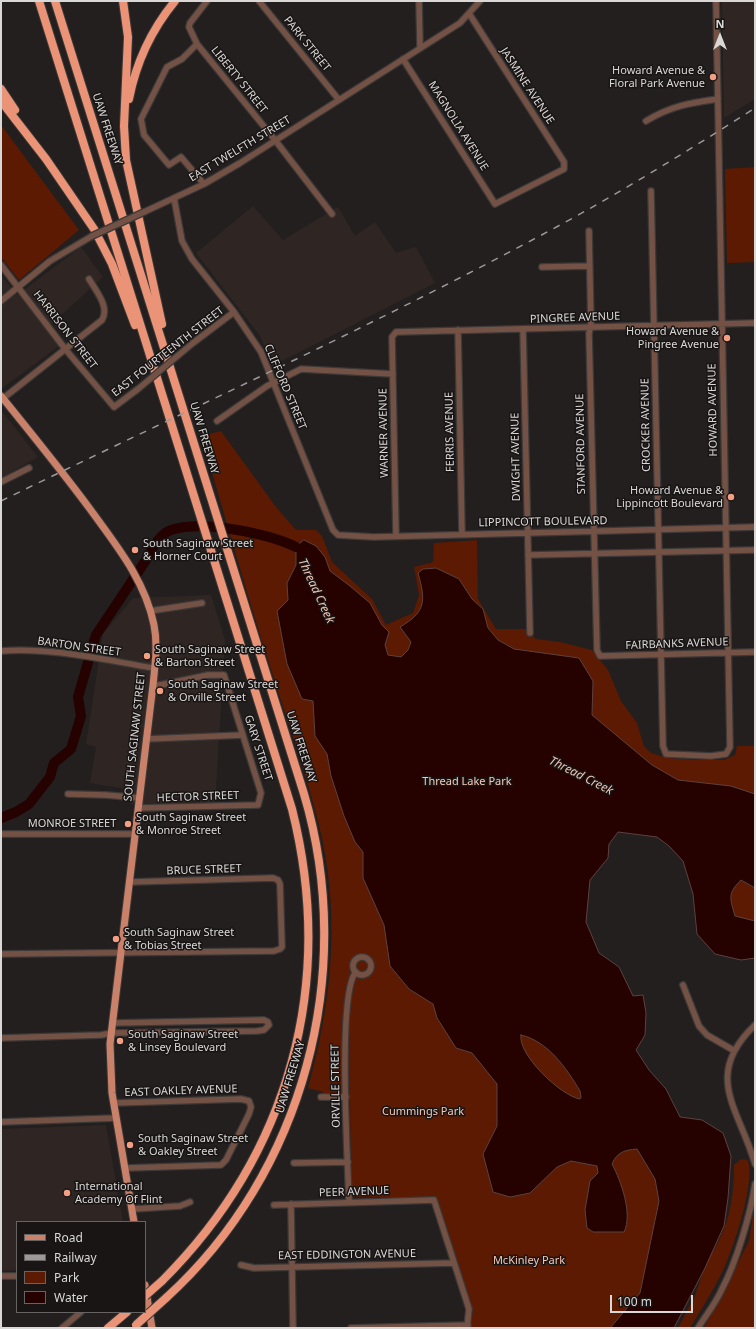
<!DOCTYPE html>
<html>
<head>
<meta charset="utf-8">
<style>
	body { margin:0 }
	#map { position:relative; width:756px; height:1329px; overflow:hidden; background:#221f1e; font-family:"Noto Sans",sans-serif }
	canvas { display:block }
	.frame { position:absolute; inset:0; border:2px solid #dad8d7; pointer-events:none }
	.legend { position:absolute; left:16px; top:1221px; width:130px; height:92px; box-sizing:border-box; background:#181514; border:1px solid #666362; margin:0; padding:5px 7px; list-style:none; font-size:12px; color:#dad8d7 }
	.legend li { display:flex; align-items:center; gap:8px; height:20px }
	.legend b { width:20px; border:1px solid #666362 }
	.north { position:absolute; left:700px; top:16px; width:40px; height:40px; -webkit-text-stroke:3px #181514; paint-order:stroke; rotate:0deg; font-size:11px; font-weight:700; line-height:16px; text-align:center; color:#dad8d7 }
	.north::after { content:''; display:block; margin:auto; width:14px; height:18px; background:#dad8d7; clip-path:polygon(50% 0,100% 100%,50% 72%,0 100%) }
	.scale { position:absolute; left:610px; top:1295px; width:83px; height:18px; box-sizing:border-box; border:2px solid #dad8d7; border-top:0; padding-left:5px; font-size:12px; line-height:14px; white-space:nowrap; color:#dad8d7; -webkit-text-stroke:3px #181514; paint-order:stroke }
</style>
</head>
<body>
<div id="map">
<canvas width="756" height="1329"></canvas>
<div class="frame"></div>
<ul class="legend">
<li><b style="height:5px;background:#c98169"></b>Road</li>
<li><b style="height:5px;background:#9c9998"></b>Railway</li>
<li><b style="height:11px;background:#5c1a02"></b>Park</li>
<li><b style="height:11px;background:#250100"></b>Water</li>
</ul>
<div class="north">N</div>
<div class="scale">100 m</div>
</div>
<script>
const c = document.querySelector('canvas').getContext('2d');
c.lineJoin = 'round';
function fill(path, color) {
  c.fillStyle = color;
  c.fill(path, 'evenodd');
}
function stroke(path, color, width, dash) {
  c.strokeStyle = color;
  c.lineWidth = width;
  c.lineCap = dash ? 'butt' : 'round';
  c.setLineDash(dash || []);
  c.stroke(path);
}
function label(font, color, halo, rows, align = 'center') {
  c.font = font + ' "Noto Sans",sans-serif';
  c.lineWidth = 3;
  c.setLineDash([]);
  c.textBaseline = 'middle';
  c.strokeStyle = halo;
  c.fillStyle = color;
  for (const [text, x, y, turn = 0] of rows) {
    c.save();
    c.translate(x, y);
    c.rotate((+turn || 0) * Math.PI / 180);
    c.textAlign = isNaN(turn) ? turn : align;
    if (halo) c.strokeText(text, 0, 0);
    c.fillText(text, 0, 0);
    c.restore();
  }
}
fill(new Path2D(`
	M722,1H755V99L724,118Z
	M253,206L283,240L338,207L355,236L375,222L396,253L416,247L435,283L272,366L260,336L196,253Z
	M81,247L103,277L46,329L59,346L1,389V275L17,295Z
	M1,410L38,457L1,478Z
	M211,595L225,640L215,802L130,804L133,790L90,783L96,747L86,744L103,634L133,598Z
	M106,1125L123,1222H17V1270L1,1271V1129Z`), '#2f2623');
fill(new Path2D(`
	M1,125L79,230L19,280L1,257Z
	M755,167V262L727,263L725,169Z
	M221,431L276,507L296,530H316L322,536L332,562L372,599L386,625L413,613L419,595L414,567L433,562L434,543L477,540L478,599L496,629H526L536,639L560,642L592,650L608,670L621,701L637,723L644,746L651,753L668,758L698,760H724L735,755L737,746H755V958L741,960L715,954L697,934L693,894L683,861L669,846L657,837L618,832L609,844L608,858L590,881L586,922L599,953L619,967L633,996L643,995C647,1018 648,1029 636,1050L649,1070L666,1089L680,1117L702,1120L723,1133L731,1156L728,1198L724,1226L711,1255C729,1226 734,1199 734,1165L741,1159L748,1160C755,1183 735,1243 725,1266C715,1288 702,1308 690,1328H678L695,1296L704,1269L674,1328H469L473,1313L437,1198L351,1197L350,1101H318L323,1092L308,1088C331,1005 340,923 322,838C309,779 287,721 269,663C245,588 224,512 201,436Z
	M755,1199V1328H704L749,1241Z`), '#5c1a02');
const water = new Path2D(`
	M304,540L316,546L325,557L330,571L350,586L370,603L382,625L389,632L385,645L388,655L401,657L408,650L411,642L400,627C426,612 426,601 418,573L423,569L436,568L459,579L472,599L483,609L488,628L498,640L514,649L579,658L593,681L592,715L652,765L678,780L731,786L755,794V888L741,880C727,894 730,898 735,916L755,921V958L741,960L715,954L697,934L693,894L683,861L669,846L657,837L618,832L609,844L608,858L590,880L586,922L599,953L619,967L633,996L643,995L646,1013L645,1035L636,1050L649,1070L666,1089L680,1117L702,1120L723,1133L731,1156L728,1198L724,1226L705,1268L674,1328H610L640,1293L659,1201L655,1179L637,1149C625,1150 617,1152 612,1164C621,1181 633,1214 624,1232H593L587,1228L585,1210L590,1181L598,1173L597,1166L571,1161L557,1167L530,1193L510,1197L493,1192L483,1154L497,1126V1084L472,1053L456,1048L437,1018L433,1004L409,989L390,966L384,925L363,878V852L355,842L344,816L331,776L327,754L315,736L313,701L302,699L287,664L277,611L288,600L287,583L296,565V547ZM521,1035C548,1041 567,1069 580,1091L581,1097L580,1099C561,1096 517,1054 521,1035Z`);
fill(water, '#250100');
stroke(water, '#5b4240', 1);
stroke(new Path2D(`
	M1,818L16,812L29,804L50,777L54,763L71,749L81,716L78,697L96,635L148,557C152,548 161,533 171,530C202,520 267,533 296,547`), '#250100', 10);
const minor = new Path2D(`
	M207,1L190,23L189,27L197,44L275,140L332,214
	M259,1L339,100
	M419,1L420,47
	M197,44L182,59L167,67L141,119L144,135L169,165L181,157L204,184
	M403,59L495,204L564,169V162L470,15
	M646,121C671,106 689,103 718,99
	M651,191L663,746L666,754L711,756L726,754L730,747L716,1
	M174,198L182,241L192,259L234,312L261,352L333,530L338,535L374,537L755,527
	M144,212L204,184L240,163L460,23L480,1
	M589,231L591,327L589,333L597,650L600,656L755,652
	M1,265L66,350L114,407L138,389
	M542,267L589,266
	M1,301L50,261L92,236
	M523,329L530,633
	M458,330L462,534
	M193,343L234,312
	M1,400L102,320C110,307 96,291 89,279
	M217,421L267,386L301,369L393,374
	M1,482L29,468
	M396,536L392,337L396,332L755,323
	M528,555L755,550
	M150,611L202,603
	M1,651C52,647 104,660 154,668
	M146,739L243,735
	M68,794L106,795L140,798
	M139,808L258,805L261,793L224,675H208L160,685H153
	M1,834H135
	M1,954L274,951L280,949L282,947L280,884L278,880L273,878L130,882
	M353 966a9 9 0 1 1 18 0a9 9 0 1 1-18 0Z
	M683,985L699,1026L707,1035L733,1050
	M755,1025C702,1076 739,1108 755,1164
	M1,1038L101,1035L112,1033L257,1031L264,1030L269,1025L268,1022L264,1020L113,1023
	M321,1097H346
	M114,1103L241,1099L249,1101L251,1107L249,1114L226,1160L221,1165L126,1168
	M1,1122L116,1118
	M294,1163L348,1162
	M349,1202C348,1165 337,992 356,972
	M291,1204L293,1328
	M274,1205L434,1200L469,1309L467,1328
	M133,1209L180,1206L190,1202
	M241,1265L254,1268L453,1263
	M1,1276H17
	M62,1328L81,1312
	M351,1328L468,1325
	M698,1328C706,1315 716,1303 722,1289C736,1263 751,1213 755,1184`);
const major = new Path2D(`
	M1,396C31,433 61,470 90,509C116,545 145,580 154,625C158,645 155,665 153,685L110,1044L112,1093L134,1222
	M145,1285L152,1328`);
const highway = new Path2D(`
	M39,1L292,809C336,984 290,1153 162,1281
	M55,1L304,794C357,972 304,1173 166,1298
	M123,1L128,37L124,126L126,160L162,324
	M1,89L15,110
	M129,99C136,63 152,29 175,1
	M1,101L46,159L94,229L112,264L135,325
	M108,1328L127,1312`);
stroke(minor, '#3c3938', 8);
stroke(major, '#3c3938', 9);
stroke(highway, '#3c3938', 10);
stroke(minor, '#745145', 5.5);
stroke(major, '#c98169', 7);
stroke(highway, '#eb9377', 8);
stroke(new Path2D(`
	M1,501C179,414 360,332 534,239C610,199 683,154 755,108`), '#9c9998', 1.5, [7, 7]);
const minorBridge = new Path2D(`
	M92,236L144,212
	M138,389L193,343`);
const highwayBridge = new Path2D(`
	M145,1296L162,1281
	M136,1325L166,1298`);
stroke(minorBridge, '#3c3938', 8, []);
stroke(highwayBridge, '#3c3938', 10, []);
stroke(minorBridge, '#745145', 5.5);
stroke(highwayBridge, '#eb9377', 8);
for (const [x, y, r, color] of [
	[713,77,4,"#f39f84"],
	[727,338,4,"#f39f84"],
	[731,497,4,"#f39f84"],
	[135,550,4,"#f39f84"],
	[147,656,4,"#f39f84"],
	[160,691,4,"#f39f84"],
	[128,824,4,"#f39f84"],
	[116,939,4,"#f39f84"],
	[120,1041,4,"#f39f84"],
	[130,1145,4,"#f39f84"],
	[67,1193,4,"#f39f84"]
]) {
  const dot = new Path2D();
  dot.arc(x, y, r, 0, 2 * Math.PI);
  c.fillStyle = color;
  c.fill(dot);
  stroke(dot, '#181514', 1.5);
}
label('11px', '#dad8d7', '#181514', [
	["PARK STREET",307,44,51],
	["LIBERTY STREET",239,80,51],
	["JASMINE AVENUE",527,86,57],
	["MAGNOLIA AVENUE",458,126,58],
	["UAW FREEWAY",107,129,72],
	["EAST TWELFTH STREET",240,149,-31],
	["PINGREE AVENUE",575,318,-2],
	["HARRISON STREET",65,330,52],
	["EAST FOURTEENTH STREET",168,352,-38],
	["CLIFFORD STREET",285,387,67],
	["HOWARD AVENUE",713,410,-91],
	["CROCKER AVENUE",646,425,-91],
	["FERRIS AVENUE",450,432,-91],
	["WARNER AVENUE",384,433,-91],
	["UAW FREEWAY",204,438,73],
	["STANFORD AVENUE",581,444,-91],
	["DWIGHT AVENUE",516,457,-91],
	["LIPPINCOTT BOULEVARD",543,522,-1],
	["FAIRBANKS AVENUE",677,644,-2],
	["BARTON STREET",79,647,8],
	["SOUTH SAGINAW STREET",135,737,-84],
	["UAW FREEWAY",301,747,72],
	["GARY STREET",258,748,72],
	["HECTOR STREET",198,797,-2],
	["MONROE STREET",72,824],
	["BRUCE STREET",204,870,-2],
	["UAW FREEWAY",291,1077,-73],
	["ORVILLE STREET",336,1086,-91],
	["EAST OAKLEY AVENUE",181,1091,-2],
	["PEER AVENUE",354,1192,-2],
	["EAST EDDINGTON AVENUE",347,1255,-1]
]);
label('11px', '#dad8d7', '#181514', [
	["Howard Avenue &",705,71,"right"],
	["Floral Park Avenue",705,84,"right"],
	["Howard Avenue &",719,332,"right"],
	["Pingree Avenue",719,345,"right"],
	["Howard Avenue &",723,491,"right"],
	["Lippincott Boulevard",723,504,"right"],
	["South Saginaw Street",143,544],
	["& Horner Court",143,557],
	["South Saginaw Street",155,650],
	["& Barton Street",155,663],
	["South Saginaw Street",168,685],
	["& Orville Street",168,698],
	["South Saginaw Street",136,818],
	["& Monroe Street",136,831],
	["South Saginaw Street",124,933],
	["& Tobias Street",124,946],
	["South Saginaw Street",128,1035],
	["& Linsey Boulevard",128,1048],
	["South Saginaw Street",138,1139],
	["& Oakley Street",138,1152],
	["International",75,1187],
	["Academy Of Flint",75,1200]
], 'left');
label('11px', '#f7c8b9', '#181514', [
	["Thread Lake Park",467,782],
	["Cummings Park",423,1112],
	["McKinley Park",529,1261]
]);
label('italic 12px', '#f3c4b5', '#181514', [
	["Thread Creek",316,591,65],
	["Thread Creek",581,776,27]
]);
</script>
</body>
</html>
